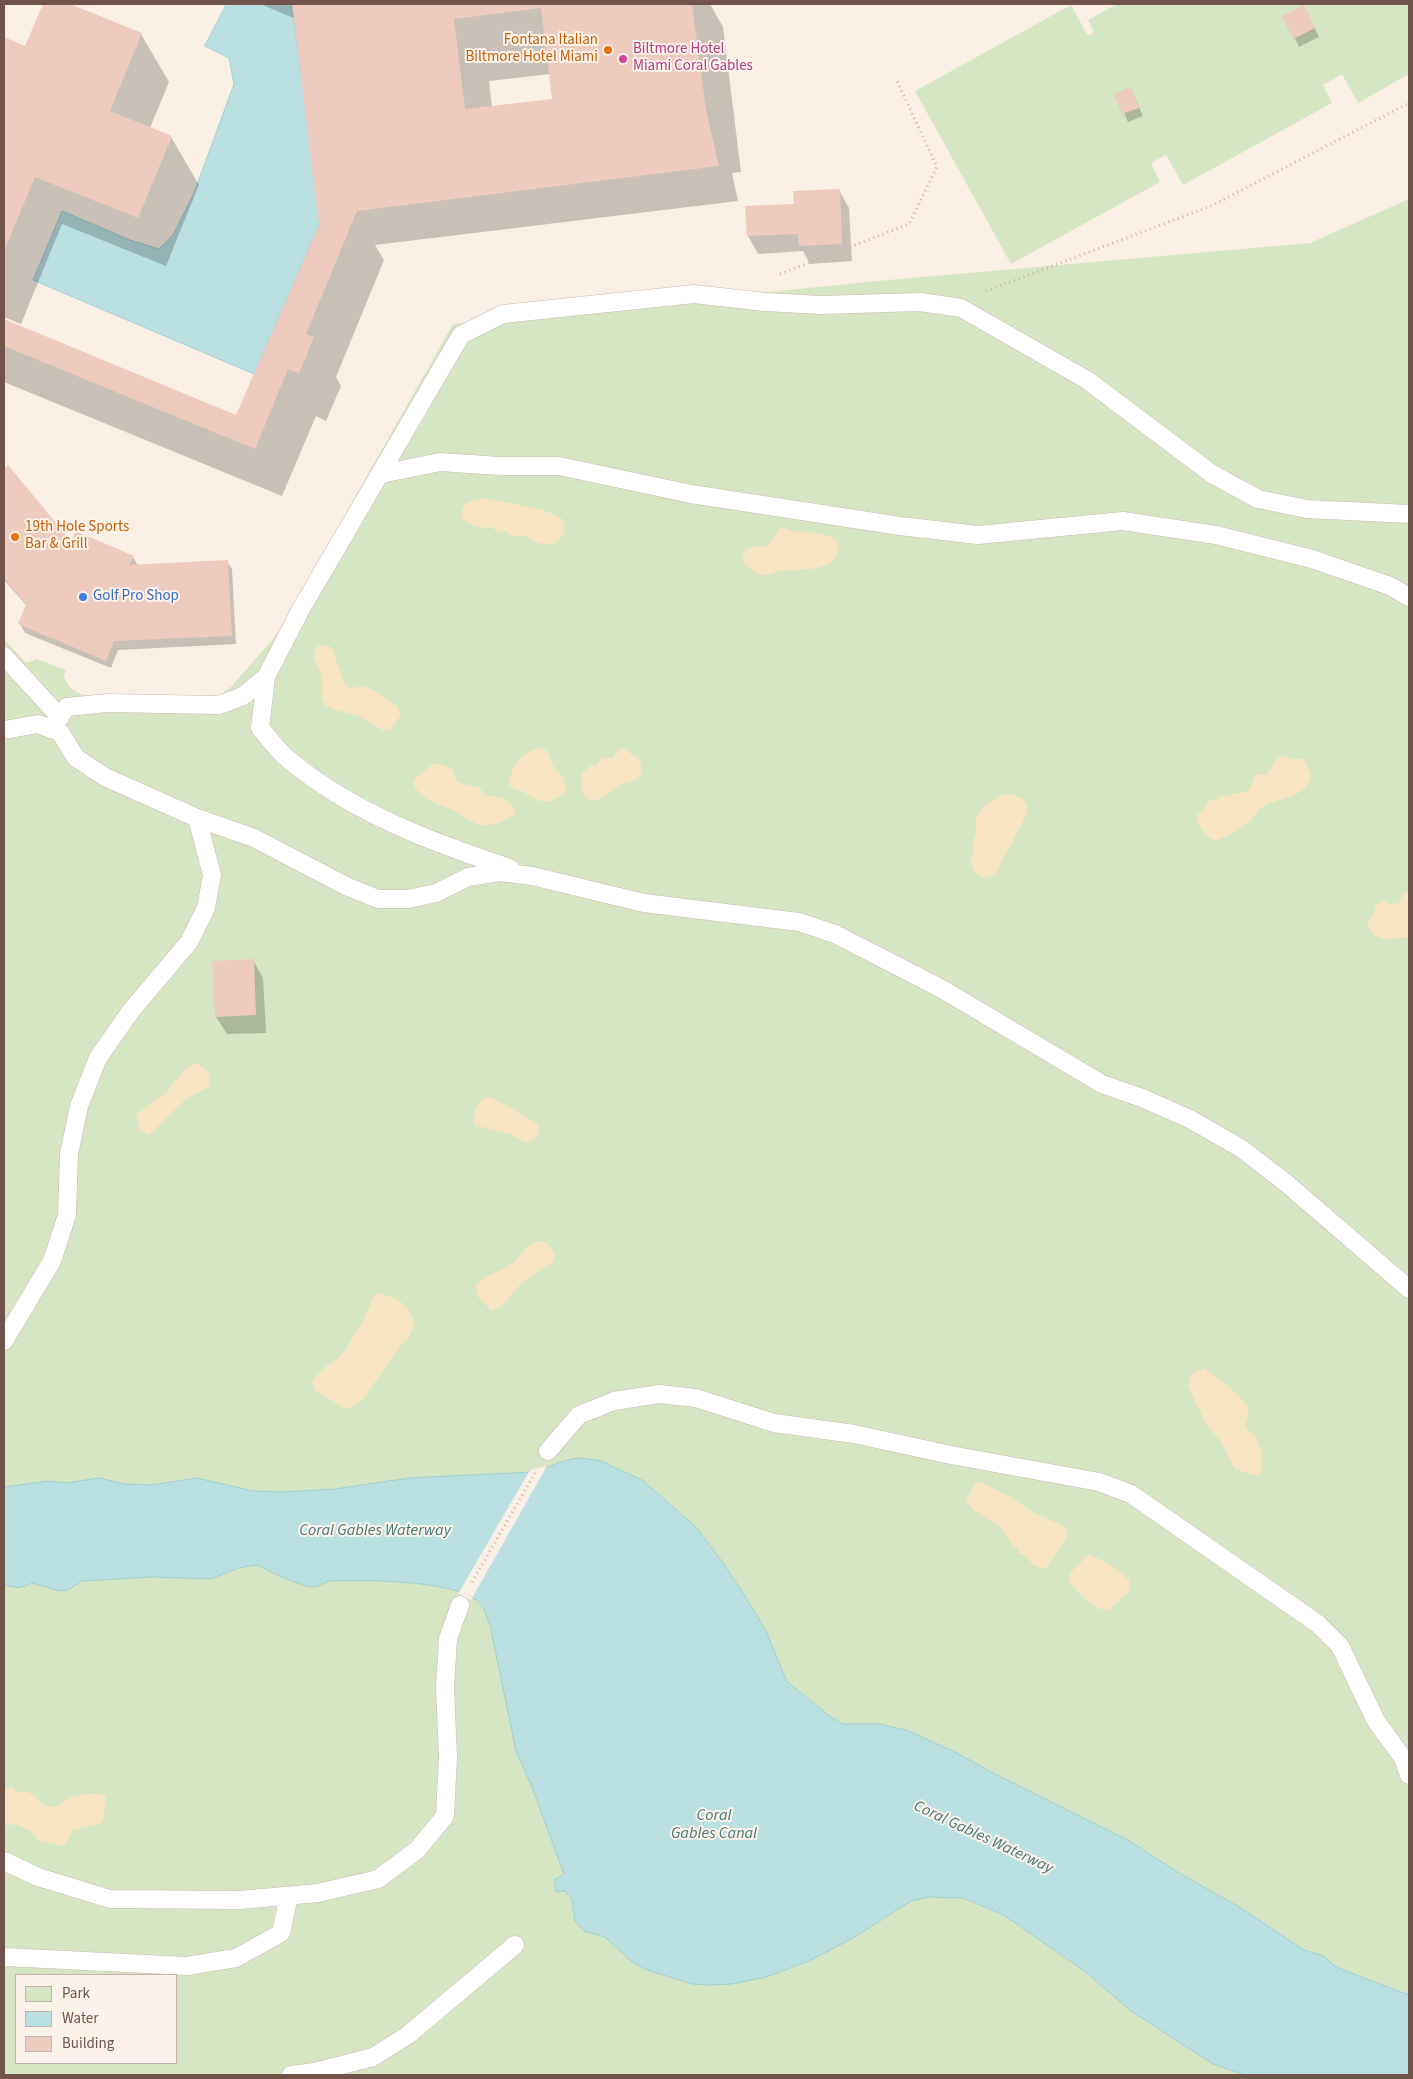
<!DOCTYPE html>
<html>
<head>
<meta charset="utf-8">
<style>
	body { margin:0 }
	#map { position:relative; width:1413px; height:2079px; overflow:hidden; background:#faefe4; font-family:"Source Sans 3",sans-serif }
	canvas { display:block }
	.frame { position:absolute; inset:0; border:5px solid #70544c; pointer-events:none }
	.legend { position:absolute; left:15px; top:1974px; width:162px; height:90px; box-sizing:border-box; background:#fdf3ea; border:1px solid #c5b3ab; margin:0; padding:6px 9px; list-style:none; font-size:15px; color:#70544c }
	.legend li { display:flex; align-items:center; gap:10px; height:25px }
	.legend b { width:25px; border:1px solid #c5b3ab }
</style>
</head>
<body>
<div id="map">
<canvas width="1413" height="2079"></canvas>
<div class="frame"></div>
<ul class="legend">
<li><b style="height:14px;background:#d6e6c4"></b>Park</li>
<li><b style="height:14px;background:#bbe0e1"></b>Water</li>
<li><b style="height:14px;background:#edcbbe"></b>Building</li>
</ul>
</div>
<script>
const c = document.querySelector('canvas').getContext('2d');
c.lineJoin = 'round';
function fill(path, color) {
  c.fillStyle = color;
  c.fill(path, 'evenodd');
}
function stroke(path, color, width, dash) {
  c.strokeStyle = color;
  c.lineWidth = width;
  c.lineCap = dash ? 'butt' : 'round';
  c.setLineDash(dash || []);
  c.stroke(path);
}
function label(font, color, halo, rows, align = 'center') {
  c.font = font + ' "Source Sans 3",sans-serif';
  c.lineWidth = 4;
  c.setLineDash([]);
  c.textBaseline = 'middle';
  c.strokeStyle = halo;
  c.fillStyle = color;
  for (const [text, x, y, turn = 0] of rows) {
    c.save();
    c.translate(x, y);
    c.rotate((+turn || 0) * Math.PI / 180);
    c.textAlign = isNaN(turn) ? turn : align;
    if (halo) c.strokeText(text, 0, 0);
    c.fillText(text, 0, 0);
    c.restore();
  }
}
fill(new Path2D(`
	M1117,4H1409V74L1358,103L1342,74L1323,85L1332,103L1183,185L1166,155L1151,163L1160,182L1011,264L915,91L1071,5L1088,36L1094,32L1088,20Z
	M1409,199V2075H4V639L26,663L37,659L66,670L64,675C67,687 73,691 84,695L213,699L231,687L278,633L453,324L877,281L1310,243ZM16,1975H176V2063H16Z`), '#d6e6c4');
fill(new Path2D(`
	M483,498L540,509L560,517L563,520L565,532L557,542C547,546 534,544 527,536C515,536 514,540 505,530L498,533L492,527C482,529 469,527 462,517C461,503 470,500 483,498Z
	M781,527L796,532L803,531L825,535L837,540L839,547L835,559C823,572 794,569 779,571C773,572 770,576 764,575C757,574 748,568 744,563L743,552L756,545L759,547L767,546Z
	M319,646H329L332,649L344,682L348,687C354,689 358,686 364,687C375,689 386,698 395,704L401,715L391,729L384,731L359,716L332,709L325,705L322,698V677L314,658L315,648Z
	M538,748C551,748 548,759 554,767C557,772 562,775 565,779V793C552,804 540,804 527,794C522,790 514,789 509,786L512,771L523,755Z
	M623,748L640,760L642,773C632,786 626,780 618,787C609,793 601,800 590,801C577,792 584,783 582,773L590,766H596L602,758H613L618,750Z
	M1286,756L1292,759H1304L1311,775C1307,799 1279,797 1262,807C1257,810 1256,815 1252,819C1248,824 1223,840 1216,840C1207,840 1202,829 1197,823L1198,814L1203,812L1204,807L1209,800H1217L1222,795C1228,797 1228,795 1233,794C1254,790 1247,794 1255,775L1267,774L1278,757Z
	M432,764H441L452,769L457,782L480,788L485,796C497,795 515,799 515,814C508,819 497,825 487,825C473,826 466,817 455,811C441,804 417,800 413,781Z
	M1008,794C1037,799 1027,814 1018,831C1012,843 1004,856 998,869L994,875L984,878L975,872L970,862L974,853C970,847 974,840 976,834C977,830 975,825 975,821L984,805L996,800L999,796Z
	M1409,892V937C1393,939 1373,944 1367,924L1374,913L1375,906L1385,900L1391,904L1399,903L1403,893Z
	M197,1063L210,1074V1086L185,1100L149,1135L139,1130L136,1115L166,1092L186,1068Z
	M491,1097L537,1123L539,1131L534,1141L525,1142L510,1134L475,1125C471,1116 477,1105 484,1098Z
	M538,1241L547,1243L555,1254L553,1262L520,1285L501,1307L492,1311L477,1296L476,1285C487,1274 503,1271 515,1261C523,1253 527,1244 538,1241Z
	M380,1293C399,1298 417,1309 413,1330L410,1331L409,1339L405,1340L363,1399L358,1404L346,1409L314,1390L312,1381L324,1368L341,1356L363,1321L375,1294Z
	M1204,1368C1216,1377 1244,1396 1248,1409C1250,1417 1244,1421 1246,1428C1261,1439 1265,1458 1261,1474L1258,1476L1235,1469L1220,1441L1206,1424L1188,1386L1192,1374Z
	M979,1481L1013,1498L1029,1510L1065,1527L1068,1532L1067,1537L1047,1567L1043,1569L1032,1564L1028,1557L1019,1553L1018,1547L1012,1545L1002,1528L972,1509L966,1500L975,1483Z
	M1089,1554L1114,1567L1129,1580L1130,1591L1109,1610C1091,1611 1080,1592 1069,1582L1070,1573Z
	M12,1786L16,1792C41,1788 34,1808 58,1807C69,1794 90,1792 106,1795L103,1821L100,1824L73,1830L64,1846L38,1840L31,1831L17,1825L4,1824V1791Z`), '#f6e4c2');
const water = new Path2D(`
	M227,4H292L319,215V225L254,374L33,280L62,211L130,240L159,249L173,235L194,193L234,84L229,58L205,46Z
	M580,1458L601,1461L642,1480L696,1527L724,1564L750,1604L766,1631L787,1682L831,1717L843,1724H879L906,1730L953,1751L997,1775L1128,1840L1179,1873L1241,1908L1304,1950L1324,1956L1333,1965L1343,1970L1409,1995V2075H1245L1213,2064L1131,2011L1087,1973L1027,1931L1002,1914L963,1898L929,1897L911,1901L853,1938L809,1961L766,1977L732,1984L709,1985L692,1984L647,1970L631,1961L605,1937L584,1931L575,1921L572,1899L565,1891L556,1892L554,1880L564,1874L532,1787L516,1751L490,1625C486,1616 484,1605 475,1599C447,1580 367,1580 332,1581C325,1581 319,1588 311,1587C301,1586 267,1571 258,1565L238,1568L211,1579L152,1577L82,1581L68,1590L60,1591L32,1583C20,1589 16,1588 4,1585V1487L49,1481L66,1483L99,1478L125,1484L152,1485L197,1478L253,1491L284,1492L335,1489L409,1478L532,1472C549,1468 563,1459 580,1458Z`);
fill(water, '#bbe0e1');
stroke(water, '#a2d0d2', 1);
fill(new Path2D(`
	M547,1466L471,1600L458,1594L530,1470Z`), '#faefe4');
fill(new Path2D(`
	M45,4H66L141,34L169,82L150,128L171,137L199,185L166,266L62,224L21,324L4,317V38L26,47Z
	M260,4H710L723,27L741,172L732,173L738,201L375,245L384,260L336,377L341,386L326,421L316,416L282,496L4,382V320L237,416L320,225L296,19ZM550,74L553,100L492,107L489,81Z
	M1308,15L1319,37L1299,47L1284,16Z
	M1131,89L1143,116L1128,122L1116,95Z
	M839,190L849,208L852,261L810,264L803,251L758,254L748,236L796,205Z
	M8,467L72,543L133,557L138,566L227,561L232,569L236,644L118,650L111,668L25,633L20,624L27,606L4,580V471Z
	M253,960L263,978L266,1033L227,1034L216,1017Z`), '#0003');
fill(new Path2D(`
	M43,4H70L142,33L110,111L172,136L138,218L35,177L4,251V37L25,46Z
	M292,4H692L706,110L719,166L357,211L306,334L314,337L299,373L288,369L255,449L4,346V319L236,415L319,225ZM541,8L552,99L465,109L454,19Z
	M1304,5L1315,28L1293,39L1282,16Z
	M1131,87L1139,108L1122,114L1114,94Z
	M840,189L842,244L799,246L798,234L747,236L745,206L794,204L793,191Z
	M8,465L71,541L76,531L134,556L129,565L228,560L232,636L114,641L106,661L18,624L26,604L4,578V469Z
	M254,959L256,1015L215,1017L212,961Z`), '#edcbbe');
const lane = new Path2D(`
	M381,474L440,462L500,466H559L691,494L900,526L978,535L1123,521L1216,535L1312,559L1390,586L1409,597
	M4,656L60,717
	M266,677L260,728C269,738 278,751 288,759C351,812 433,843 510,868
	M50,729L67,707L107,703L219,705L243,696L266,677L301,609L461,335L503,314L694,294L765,302L822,305L920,302L961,308L1087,380L1212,474L1258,499L1307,509L1409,514
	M4,730L38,724L60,732L76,758L105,777L197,818L254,838L348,887L378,899H408L436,893L468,877L500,872L532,876L644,903L799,922L835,934L942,989L1102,1084L1142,1098L1190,1119L1242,1149L1286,1183L1409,1289
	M4,1341L52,1261L67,1215L69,1154L79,1106L98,1058L130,1012L189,942L206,908L212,875L197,818
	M548,1451L579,1415L614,1401L659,1394L696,1398L774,1423L854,1434L951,1455L1099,1482L1131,1494L1318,1624L1340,1646L1376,1721L1403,1758L1409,1775
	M4,1861L38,1877L110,1899L240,1900L318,1893L378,1879L417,1850L445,1816L448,1757L445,1687L448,1639L460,1605
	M4,1957L187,1966L236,1958L281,1933L289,1896
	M291,2075L315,2072L373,2057L408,2035L515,1945`);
stroke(lane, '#ccb8af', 19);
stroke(new Path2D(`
	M780,274L909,224L937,167L897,81
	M986,291L1211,206L1409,103
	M472,1582L535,1473`), '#d1aea2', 3, [1, 4]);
stroke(lane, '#fff', 18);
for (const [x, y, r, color] of [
	[608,50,5,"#e8710a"],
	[623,59,5,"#d1479c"],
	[15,537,5,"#e8710a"],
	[83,597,5,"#3f7fe0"]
]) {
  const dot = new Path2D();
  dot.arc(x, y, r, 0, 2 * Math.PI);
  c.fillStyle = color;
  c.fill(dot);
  stroke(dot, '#fdf3ea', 2);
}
label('15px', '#c56008', '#fdf3ea', [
	["Fontana Italian",598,41],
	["Biltmore Hotel Miami",598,58],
	["19th Hole Sports",25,528,"left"],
	["Bar & Grill",25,545,"left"]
], 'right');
label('15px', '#b23c85', '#fdf3ea', [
	["Biltmore Hotel",633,50],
	["Miami Coral Gables",633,67]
], 'left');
label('15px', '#366cbe', '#fdf3ea', [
	["Golf Pro Shop",93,597]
], 'left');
label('italic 16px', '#45787b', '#fdf3ea', [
	["Coral Gables Waterway",375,1531],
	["Coral",714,1816],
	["Gables Canal",714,1834],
	["Coral Gables Waterway",983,1838,25]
]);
</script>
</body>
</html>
